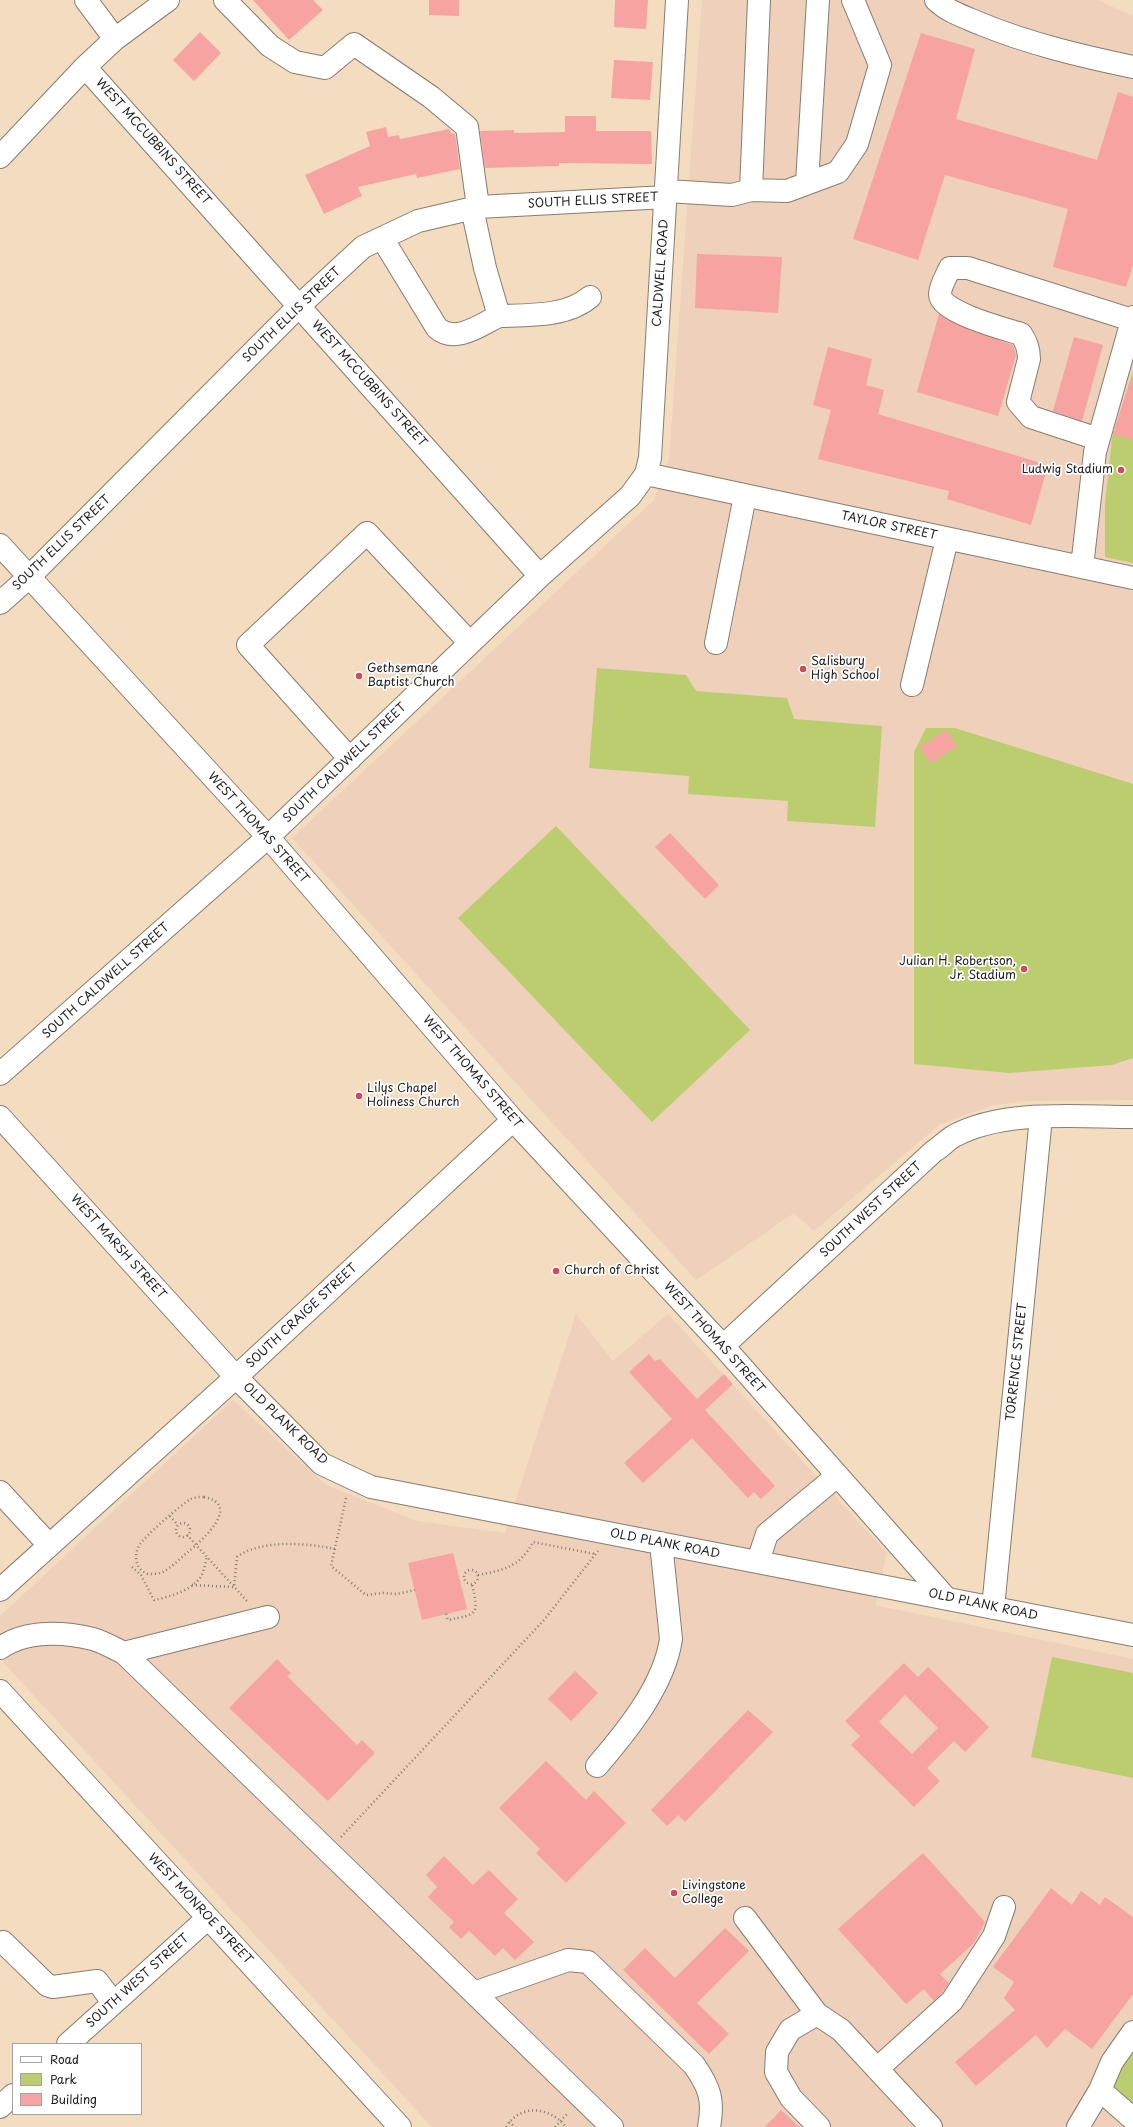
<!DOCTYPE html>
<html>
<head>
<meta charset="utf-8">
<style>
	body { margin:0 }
	#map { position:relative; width:1133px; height:2127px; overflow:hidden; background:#f4dcc0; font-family:"Playpen Sans",sans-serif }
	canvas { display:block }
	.legend { position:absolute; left:12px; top:2043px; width:130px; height:72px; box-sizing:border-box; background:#fff; border:1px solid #a4a4a4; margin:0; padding:5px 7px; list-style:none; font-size:12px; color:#1c1c1c }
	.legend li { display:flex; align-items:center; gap:8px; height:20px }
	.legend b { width:20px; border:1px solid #a4a4a4 }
</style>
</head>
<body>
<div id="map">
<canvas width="1133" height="2127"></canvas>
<ul class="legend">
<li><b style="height:5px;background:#fff"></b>Road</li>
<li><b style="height:11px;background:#bccd70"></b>Park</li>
<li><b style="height:11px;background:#f7a3a1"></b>Building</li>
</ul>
</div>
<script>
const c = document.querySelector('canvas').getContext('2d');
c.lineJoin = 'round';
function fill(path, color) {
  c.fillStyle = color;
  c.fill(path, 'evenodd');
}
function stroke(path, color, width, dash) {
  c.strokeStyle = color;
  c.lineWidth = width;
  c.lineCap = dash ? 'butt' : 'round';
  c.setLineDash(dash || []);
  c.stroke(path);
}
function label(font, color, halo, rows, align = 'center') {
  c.font = font + ' "Playpen Sans",sans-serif';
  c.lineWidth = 3.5;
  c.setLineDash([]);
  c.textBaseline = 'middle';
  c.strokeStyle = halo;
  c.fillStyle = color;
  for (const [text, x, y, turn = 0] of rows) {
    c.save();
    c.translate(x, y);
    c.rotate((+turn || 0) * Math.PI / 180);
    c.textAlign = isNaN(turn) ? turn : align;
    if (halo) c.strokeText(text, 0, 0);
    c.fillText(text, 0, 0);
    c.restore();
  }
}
fill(new Path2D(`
	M702,0H1097L1133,16V1100L1028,1101L995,1105L940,1124L814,1231L794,1213L696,1280L292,838L654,500L669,460Z
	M576,1314L613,1361L668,1314L887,1553L875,1605L1133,1659V2127H432L0,1659V1616L233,1400L326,1485L417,1521L505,1533Z`), '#eed0bb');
fill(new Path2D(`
	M1133,371V563L1105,557V503L1112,438Z
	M597,668L686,675L696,691L787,698L794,719L882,726L875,827L787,821L788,801L688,794L689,776L589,768Z
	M926,728H955L1133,784V1058L1112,1065L1009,1073L914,1064V752Z
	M556,826L750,1030L652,1122L458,918Z
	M1052,1657L1133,1673V1778L1031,1757Z
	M1133,2052V2110L1107,2089Z`), '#bccd70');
fill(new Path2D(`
	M253,0H313L323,10L289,40Z
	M429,0H459V16L429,15Z
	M615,0H648L646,29L614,27Z
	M200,32L221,53L194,81L173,60Z
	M921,33L975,49L956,119L1097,160L1118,92L1133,97V265L1126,287L1053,267L1068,209L945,175L918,260L853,239Z
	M614,60L653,62L650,100L611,98Z
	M565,116H596V131H651L652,164L559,163V166L485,168L480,131L514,130V133L565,132Z
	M386,127L388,137L399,135L400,139L449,129L451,133L455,134L460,169L417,178L416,174L358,187L362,196L324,214L305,175L370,146L366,132Z
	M697,254L782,257L778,313L695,308Z
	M939,314L969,330L1013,345L1016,355L998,416L917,392Z
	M1074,337L1103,345L1082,421L1053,411Z
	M828,347L872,359L866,385L884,390L878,414L1048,465L1031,525L947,499L949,491L818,459L831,410L813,405Z
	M1130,381L1133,382V440L1113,434Z
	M947,730L957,747L930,763L920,747Z
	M670,833L719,885L705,899L655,847Z
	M649,1354L655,1361L660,1359L697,1399L724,1374L733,1384L705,1410L775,1486L761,1499L754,1492L748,1498L692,1438L643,1483L624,1463L672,1419L629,1372Z
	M453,1553L467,1609L422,1620L408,1563Z
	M277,1659L291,1673L287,1676L357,1745L362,1740L375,1753L328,1801L229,1708Z
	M904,1663L918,1677L928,1667L989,1727L965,1752L954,1741L927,1768L940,1781L914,1807L851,1745L860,1736L845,1721ZM905,1695L938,1728L912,1754L879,1722Z
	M575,1671L598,1693L571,1721L548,1699Z
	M748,1710L773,1732L685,1822L678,1815L667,1826L651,1810Z
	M546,1761L586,1800L594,1791L626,1823L566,1883L536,1853L540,1849L499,1808Z
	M923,1853L985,1922L974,1943L940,1974L949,1983L942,1993L934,2001L924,1989L906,2004L838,1929Z
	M444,1856L473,1885L489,1870L518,1899L504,1913L534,1942L515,1960L503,1948L495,1956L469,1931L461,1939L449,1927L454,1922L428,1897L437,1887L426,1875Z
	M1051,1888L1072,1905L1081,1891L1100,1905L1105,1897L1133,1917V1994L1092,2049L1065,2029L1047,2048L1036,2035L976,2086L955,2062L1015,2010L1004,1998L1014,1982L993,1967Z
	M725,1928L749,1951L697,2003L729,2034L709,2054L623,1970L645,1948L675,1978Z
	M781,2110L799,2127H765Z`), '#f7a3a1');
const minor = new Path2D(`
	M86,0L115,39
	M225,0L270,46L295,62L325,68L354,44L431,97L467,127L478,207
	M936,0C948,12 965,17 981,24C1030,44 1081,56 1133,67
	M85,67L540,576
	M0,157L85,67L115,39L168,0
	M807,183L818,0
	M751,190L787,191L838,172L857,144L880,65L853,0
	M667,191L732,195L751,190L759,0
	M382,238L437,328C456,344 480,325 499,316L485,268L472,208
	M499,316C528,315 567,317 590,297
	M1098,439L1031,417L1018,402L1029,359C1029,351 1026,341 1021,334C1005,329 939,312 940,294C940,286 947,275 950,268H968L1132,320
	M646,474L1133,578
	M0,545L268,837L513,1120L723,1346L945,1597
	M1082,567L1095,452L1133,317
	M0,603L29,577L299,306L363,247L418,221L478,207L666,197
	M716,643L745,496
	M912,685L947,539
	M350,759L248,645L367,533L470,643
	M0,1074L268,837L540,576L630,496L646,474L650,458L677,0
	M0,1117L236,1377L322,1464L371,1487L1133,1635
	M723,1346L934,1151C941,1147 947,1140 954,1136C1004,1109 1077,1117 1133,1117
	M0,1492L49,1545
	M758,1561L767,1534L837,1476
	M0,1590L236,1377L513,1120
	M993,1608L1041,1117
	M0,1648C27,1630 63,1632 93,1639C103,1642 114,1648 124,1653L612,2127
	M124,1653L268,1617
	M0,1691L400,2127
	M597,1766C627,1731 664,1686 671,1639L661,1543
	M745,1918L817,2014
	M3,1942L47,1985L53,1987L97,1981L113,2002
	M474,1993L568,1960L588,1962L694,2065C710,2088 714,2100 709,2127
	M68,2044L208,1918
	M877,2069L952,2001L994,1936L1004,1907
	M1100,2090L1133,2119
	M0,2107L13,2095
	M819,2127L791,2098L776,2072L777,2052L790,2030L817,2014L841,2030L931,2127
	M1078,2127L1100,2090L1112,2062L1133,2032`);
stroke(minor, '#887c6e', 24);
stroke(new Path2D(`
	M204,1497C243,1505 201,1541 188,1552C179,1559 171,1569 160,1573C157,1574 152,1574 148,1574C136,1570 133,1557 139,1546C142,1538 183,1503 191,1499C195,1497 199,1497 204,1497Z
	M346,1498L331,1566L366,1595L383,1593L397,1594L415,1590
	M170,1516L178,1525
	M176 1530a7 7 0 1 1 14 0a7 7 0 1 1-14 0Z
	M187,1535L247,1601
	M132,1567L141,1575L154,1600C169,1597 190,1591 200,1578C204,1572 205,1564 207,1557
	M464 1577a7 7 0 1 1 14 0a7 7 0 1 1-14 0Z
	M478,1575C504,1570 520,1567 533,1542L595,1554
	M192,1585L234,1587L237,1557C261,1539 307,1543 335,1549
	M446,1614L448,1620C478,1614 479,1615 472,1584
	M341,1837L544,1620L598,1551
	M509,2122L515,2127
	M506,2127C521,2103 550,2107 566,2127
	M555,2127L568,2113`), '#887c6e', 2.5, [1, 3]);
stroke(minor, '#fff', 22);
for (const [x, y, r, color] of [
	[1121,470,4,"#d1495b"],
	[803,669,4,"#d1495b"],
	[359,676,4,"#d1495b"],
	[1024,969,4,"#d1495b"],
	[359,1096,4,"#d1495b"],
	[556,1271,4,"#d1495b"],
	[674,1893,4,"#d1495b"]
]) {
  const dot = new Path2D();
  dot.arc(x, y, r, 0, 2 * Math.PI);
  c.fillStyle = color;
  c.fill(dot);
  stroke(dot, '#fff', 1.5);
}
label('12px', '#1c1c1c', '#fff', [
	["WEST MCCUBBINS STREET",153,142,48],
	["SOUTH ELLIS STREET",593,201,-3],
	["CALDWELL ROAD",661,273,-86],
	["SOUTH ELLIS STREET",292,315,-44],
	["WEST MCCUBBINS STREET",369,384,48],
	["TAYLOR STREET",889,526,12],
	["SOUTH ELLIS STREET",62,543,-44],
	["SOUTH CALDWELL STREET",345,763,-44],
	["WEST THOMAS STREET",258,828,48],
	["SOUTH CALDWELL STREET",106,981,-42],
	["WEST THOMAS STREET",472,1072,49],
	["SOUTH WEST STREET",871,1210,-43],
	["WEST MARSH STREET",118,1247,48],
	["SOUTH CRAIGE STREET",302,1316,-43],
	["WEST THOMAS STREET",714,1338,48],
	["TORRENCE STREET",1017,1362,-84],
	["OLD PLANK ROAD",285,1424,44],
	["OLD PLANK ROAD",665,1544,11],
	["OLD PLANK ROAD",983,1605,12],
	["WEST MONROE STREET",200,1909,47],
	["SOUTH WEST STREET",138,1981,-42]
]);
label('12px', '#1c1c1c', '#fff', [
	["Ludwig Stadium",1113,470,"right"],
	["Salisbury",811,662],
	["High School",811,676],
	["Gethsemane",367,669],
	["Baptist Church",367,683],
	["Julian H. Robertson,",1016,962,"right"],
	["Jr. Stadium",1016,976,"right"],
	["Lilys Chapel",367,1089],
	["Holiness Church",367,1103],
	["Church of Christ",564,1271],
	["Livingstone",682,1886],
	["College",682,1900]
], 'left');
</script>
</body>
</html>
